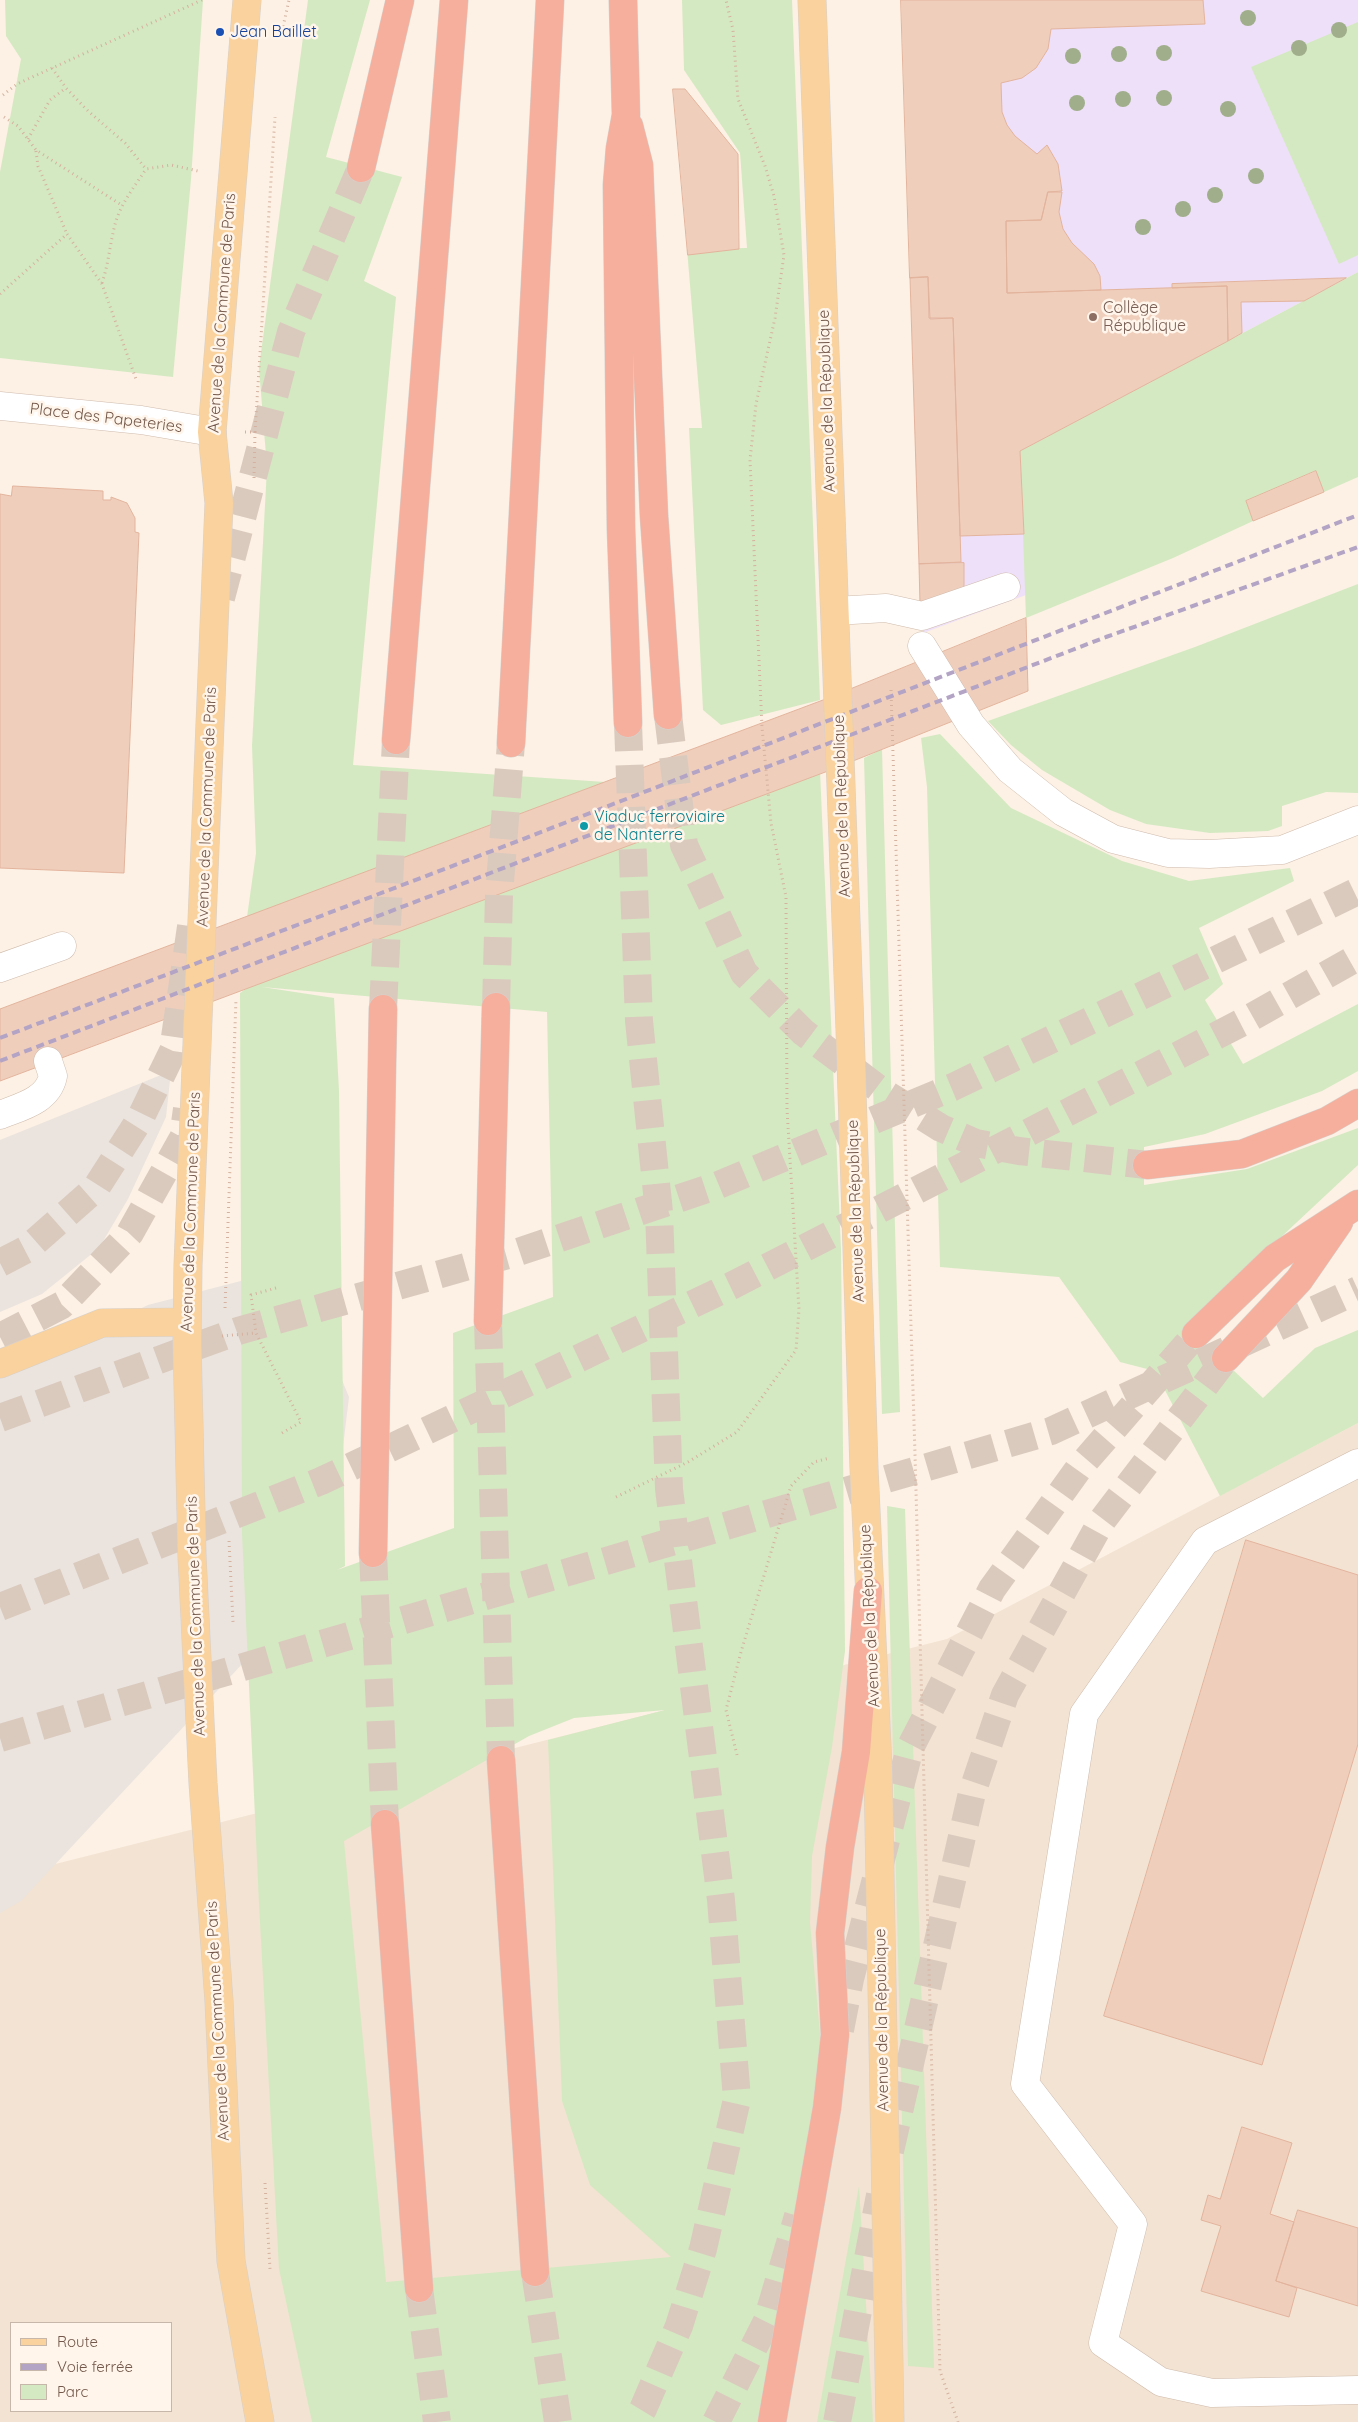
<!DOCTYPE html>
<html>
<head>
<meta charset="utf-8">
<style>
	body { margin:0 }
	#map { position:relative; width:1358px; height:2422px; overflow:hidden; background:#fcf1e4; font-family:Quicksand,sans-serif }
	canvas { display:block }
	.legend { position:absolute; left:10px; top:2322px; width:162px; height:90px; box-sizing:border-box; background:#fff5ea; border:1px solid #c7b6aa; margin:0; padding:6px 9px; list-style:none; font-size:15px; color:#73574a }
	.legend li { display:flex; align-items:center; gap:10px; height:25px }
	.legend b { width:25px; border:1px solid #c7b6aa }
</style>
</head>
<body>
<div id="map">
<canvas width="1358" height="2422"></canvas>
<ul class="legend">
<li><b style="height:6px;background:#f9d29d"></b>Route</li>
<li><b style="height:6px;background:#b3a3c5"></b>Voie ferrée</li>
<li><b style="height:14px;background:#d4e9c2"></b>Parc</li>
</ul>
</div>
<script>
const c = document.querySelector('canvas').getContext('2d');
c.lineJoin = 'round';
function fill(path, color) {
  c.fillStyle = color;
  c.fill(path, 'evenodd');
}
function stroke(path, color, width, dash) {
  c.strokeStyle = color;
  c.lineWidth = width;
  c.lineCap = dash ? 'butt' : 'round';
  c.setLineDash(dash || []);
  c.stroke(path);
}
function label(font, color, halo, rows, align = 'center') {
  c.font = font + ' Quicksand,sans-serif';
  c.lineWidth = 5;
  c.setLineDash([]);
  c.textBaseline = 'middle';
  c.strokeStyle = halo;
  c.fillStyle = color;
  for (const [text, x, y, turn = 0] of rows) {
    c.save();
    c.translate(x, y);
    c.rotate((+turn || 0) * Math.PI / 180);
    c.textAlign = isNaN(turn) ? turn : align;
    if (halo) c.strokeText(text, 0, 0);
    c.fillText(text, 0, 0);
    c.restore();
  }
}
fill(new Path2D(`
	M1358,1423V2422H0V1878L947,1639ZM11,2323H171V2411H11Z`), '#f3e3d2');
fill(new Path2D(`
	M171,1071L166,1117L128,1199L99,1248L42,1294L0,1312V1140Z
	M295,1267L349,1397L328,1572L21,1901L0,1913V1377L148,1305Z`), '#ebe4de');
fill(new Path2D(`
	M902,0H1358V272L1021,451L1026,595L923,633L920,604Z`), '#eee0f8');
fill(new Path2D(`
	M5,0H203L191,179L173,377L0,358V172L21,59L6,36Z
	M308,0H370L326,157L402,177L364,281L396,297L353,765L605,782L247,917L256,853L252,746L267,468L259,368Z
	M682,0H792L820,700L721,725L703,710L689,428H702L687,249L747,248L740,153L684,70Z
	M1358,22V255L1339,264L1251,67Z
	M1358,272V477L1324,492L1315,471L1246,501L1253,521L1173,558L1026,618L1020,451Z
	M1358,584V793L1326,792L1282,806V826L1268,831L1210,833L1146,824L1110,810L1042,770L1011,745L988,721L1195,647Z
	M940,734L1011,808L1122,861L1189,881L1290,868L1294,881L1199,928L1223,984L1205,1000L1243,1064L1358,1004V1071L1322,1091L1205,1134L1144,1147V1185L1247,1169L1358,1128V1165L1186,1326L1263,1398L1315,1348L1358,1330V1423L1220,1496L1155,1371L1120,1362L1059,1277L940,1267L927,787L921,738Z
	M882,749L900,1412L882,1414L864,758Z
	M820,771L841,1250L845,1651L832,1747L812,1856L810,1923L824,2078L788,2244L762,2422H312L279,2269L259,1904L242,1534L240,993L250,986ZM262,987L547,1012L553,1297L453,1333L454,1528L337,1570L345,1566L339,1091L334,998ZM665,1710L548,1740L562,2101L590,2185L671,2257L386,2282L344,1841L529,1736L574,1718Z
	M887,1506L905,1509L934,2368L908,2366Z
	M859,2186L873,2422H817Z`), '#d4e9c2');
const building = new Path2D(`
	M901,0H1203L1205,24L1051,29L1048,49L1036,68L1022,78L1001,83L1002,112L1007,125L1015,136L1037,154L1047,145L1058,164L1062,191L1048,192L1041,220L1006,221L1007,293L1227,286L1228,341L1020,451L1024,534L960,536L953,318L930,319L928,277L910,278Z
	M673,89H685L738,154L739,249L688,255Z
	M1048,192H1062L1059,212L1063,229L1072,243L1094,264L1100,276L1101,290L1007,293L1006,221L1041,220Z
	M928,277L929,318H953L961,562L919,564L910,278Z
	M1346,278L1304,301L1241,302L1242,333L1228,341L1227,286L1172,288V284Z
	M1316,471L1324,492L1253,521L1246,501Z
	M13,486L103,491V500H111V497L127,503L135,518V532L139,533L124,873L0,868V494L11,496Z
	M964,563V587L920,604L919,564Z
	M1026,618L1028,691L828,771L0,1081V1009L823,700Z
	M1246,1540L1358,1575V1744L1262,2065L1104,2016Z
	M1242,2127L1292,2143L1270,2214L1294,2222L1276,2281L1297,2288L1289,2317L1201,2291L1221,2226L1201,2220L1208,2195L1220,2199Z
	M1298,2210L1358,2228V2306L1276,2281Z`);
fill(building, '#f0cebc');
stroke(building, '#e3b49d', 1);
stroke(new Path2D(`
	M221,598L291,332L361,168
	M668,715L684,845L744,973L803,1032L883,1092L941,1128L976,1143L1019,1151L1147,1165
	M628,723L639,1021L659,1212L669,1489L721,1900L737,2099L703,2249L679,2326L643,2409L635,2422
	M496,1007L499,895L511,743
	M383,1009L396,740
	M0,1263L27,1249L96,1188L140,1119L173,1051L193,913
	M488,1321L501,1760
	M0,1337L62,1305L130,1233L183,1138L187,1109
	M0,1418L238,1331L515,1253L716,1186L953,1087L1358,891
	M373,1553L385,1824
	M0,1607L321,1481L733,1285L1241,1023L1358,957
	M0,1738L1051,1431L1358,1290
	M840,2030L850,1979L910,1748L992,1589L1079,1468L1196,1334
	M890,2151L972,1793L1005,1695L1101,1522L1226,1358
	M535,2272L558,2422
	M419,2288L437,2422
	M716,2422L767,2321L798,2216
	M837,2422L880,2195`), '#dacabe', 28, [28, 14]);
const minor = new Path2D(`
	M0,406L141,420L212,432
	M835,611L886,608L922,616L1006,587
	M922,646L971,725L1010,770L1063,812L1113,839L1168,853L1209,854L1282,850L1358,820
	M0,968L62,946
	M0,1115C20,1107 48,1101 53,1076L48,1061
	M1358,1463L1205,1541L1084,1714L1025,2084L1133,2224L1103,2343L1161,2382L1212,2393L1358,2390`);
const major = new Path2D(`
	M247,0L212,432L219,503L188,1265L187,1341L192,1556L203,1783L219,2001L231,2261L260,2422
	M812,0L850,1029L864,1468L878,1769L890,2422
	M0,1364L102,1323L187,1322`);
const highway = new Path2D(`
	M623,0L626,115L620,148L617,185L621,528L628,723
	M629,126L639,165L654,516L668,715
	M361,168L400,0
	M396,740L454,0
	M511,743L550,0
	M1147,1165L1242,1154L1327,1121L1358,1103
	M488,1321L496,1007
	M1196,1334L1275,1258L1358,1204
	M1226,1358L1299,1280L1339,1222
	M373,1553L383,1009
	M501,1760L535,2272
	M385,1824L419,2288
	M772,2422L827,2108L835,2035L830,1933L840,1847L856,1752L868,1591`);
stroke(minor, '#cfbbad', 29);
stroke(major, '#d8d0cc', 29);
stroke(highway, '#d8d0cc', 29);
stroke(new Path2D(`
	M281,36L289,0
	M52,68L66,88L88,111L125,143L146,169L171,165L198,171
	M3,95L17,84L202,0
	M4,117L18,126L36,150L123,206
	M28,139L50,100L66,88
	M36,151L38,166L67,234
	M102,283C109,263 110,241 116,221C122,202 135,186 146,169
	M0,294L67,234L102,284L137,382
	M245,432H255L254,478
	M255,432L275,117
	M891,690L915,1454L940,2371L958,2422
	M276,1288L251,1295L256,1333L301,1422L282,1433
	M225,1308L236,999
	M222,1336L256,1333
	M616,1497L688,1462L737,1432L796,1350L799,1309L787,1109L786,897L771,823L762,727L750,460L756,404L775,318L784,255L774,196L765,166L738,99L733,30L726,0
	M229,1541L233,1622
	M737,1755L726,1710L741,1652L791,1486L814,1462L830,1458
	M265,2183L270,2269`), '#d5b19f', 3, [1, 4]);
stroke(minor, '#fff', 28);
stroke(major, '#f9d29d', 28);
stroke(highway, '#f5af9c', 28);
stroke(new Path2D(`
	M0,1038L518,841L1358,515
	M0,1061L1106,637L1358,547`), '#b3a3c5', 4, [8, 5]);
c.fillStyle = '#a0ae8b';
for (const [x, y] of [
	[1248,18],
	[1339,30],
	[1299,48],
	[1164,53],
	[1119,54],
	[1073,56],
	[1164,98],
	[1123,99],
	[1077,103],
	[1228,109],
	[1256,176],
	[1215,195],
	[1183,209],
	[1143,227]
]) {
  c.beginPath();
  c.arc(x, y, 8, 0, 2 * Math.PI);
  c.fill();
}
for (const [x, y, r, color] of [
	[220,32,5,"#1a4fb4"],
	[1093,317,5,"#8d6e63"],
	[584,826,5,"#0f9aa8"]
]) {
  const dot = new Path2D();
  dot.arc(x, y, r, 0, 2 * Math.PI);
  c.fillStyle = color;
  c.fill(dot);
  stroke(dot, '#fff5ea', 2);
}
label('16px', '#164399', '#fff5ea', [
	["Jean Baillet",230,32]
], 'left');
label('16px', '#785e54', '#fff5ea', [
	["Collège",1103,308],
	["République",1103,326]
], 'left');
label('16px', '#73574a', '#fff5ea', [
	["Avenue de la Commune de Paris",222,313,-86],
	["Avenue de la République",827,401,-92],
	["Place des Papeteries",106,418,7],
	["Avenue de la République",842,806,-92],
	["Avenue de la Commune de Paris",207,807,-88],
	["Avenue de la République",856,1211,-92],
	["Avenue de la Commune de Paris",191,1212,-88],
	["Avenue de la Commune de Paris",196,1616,-92],
	["Avenue de la République",870,1616,-93],
	["Avenue de la République",882,2020,-91],
	["Avenue de la Commune de Paris",218,2021,-93]
]);
label('16px', '#0d838f', '#fff5ea', [
	["Viaduc ferroviaire",594,817],
	["de Nanterre",594,835]
], 'left');
</script>
</body>
</html>
